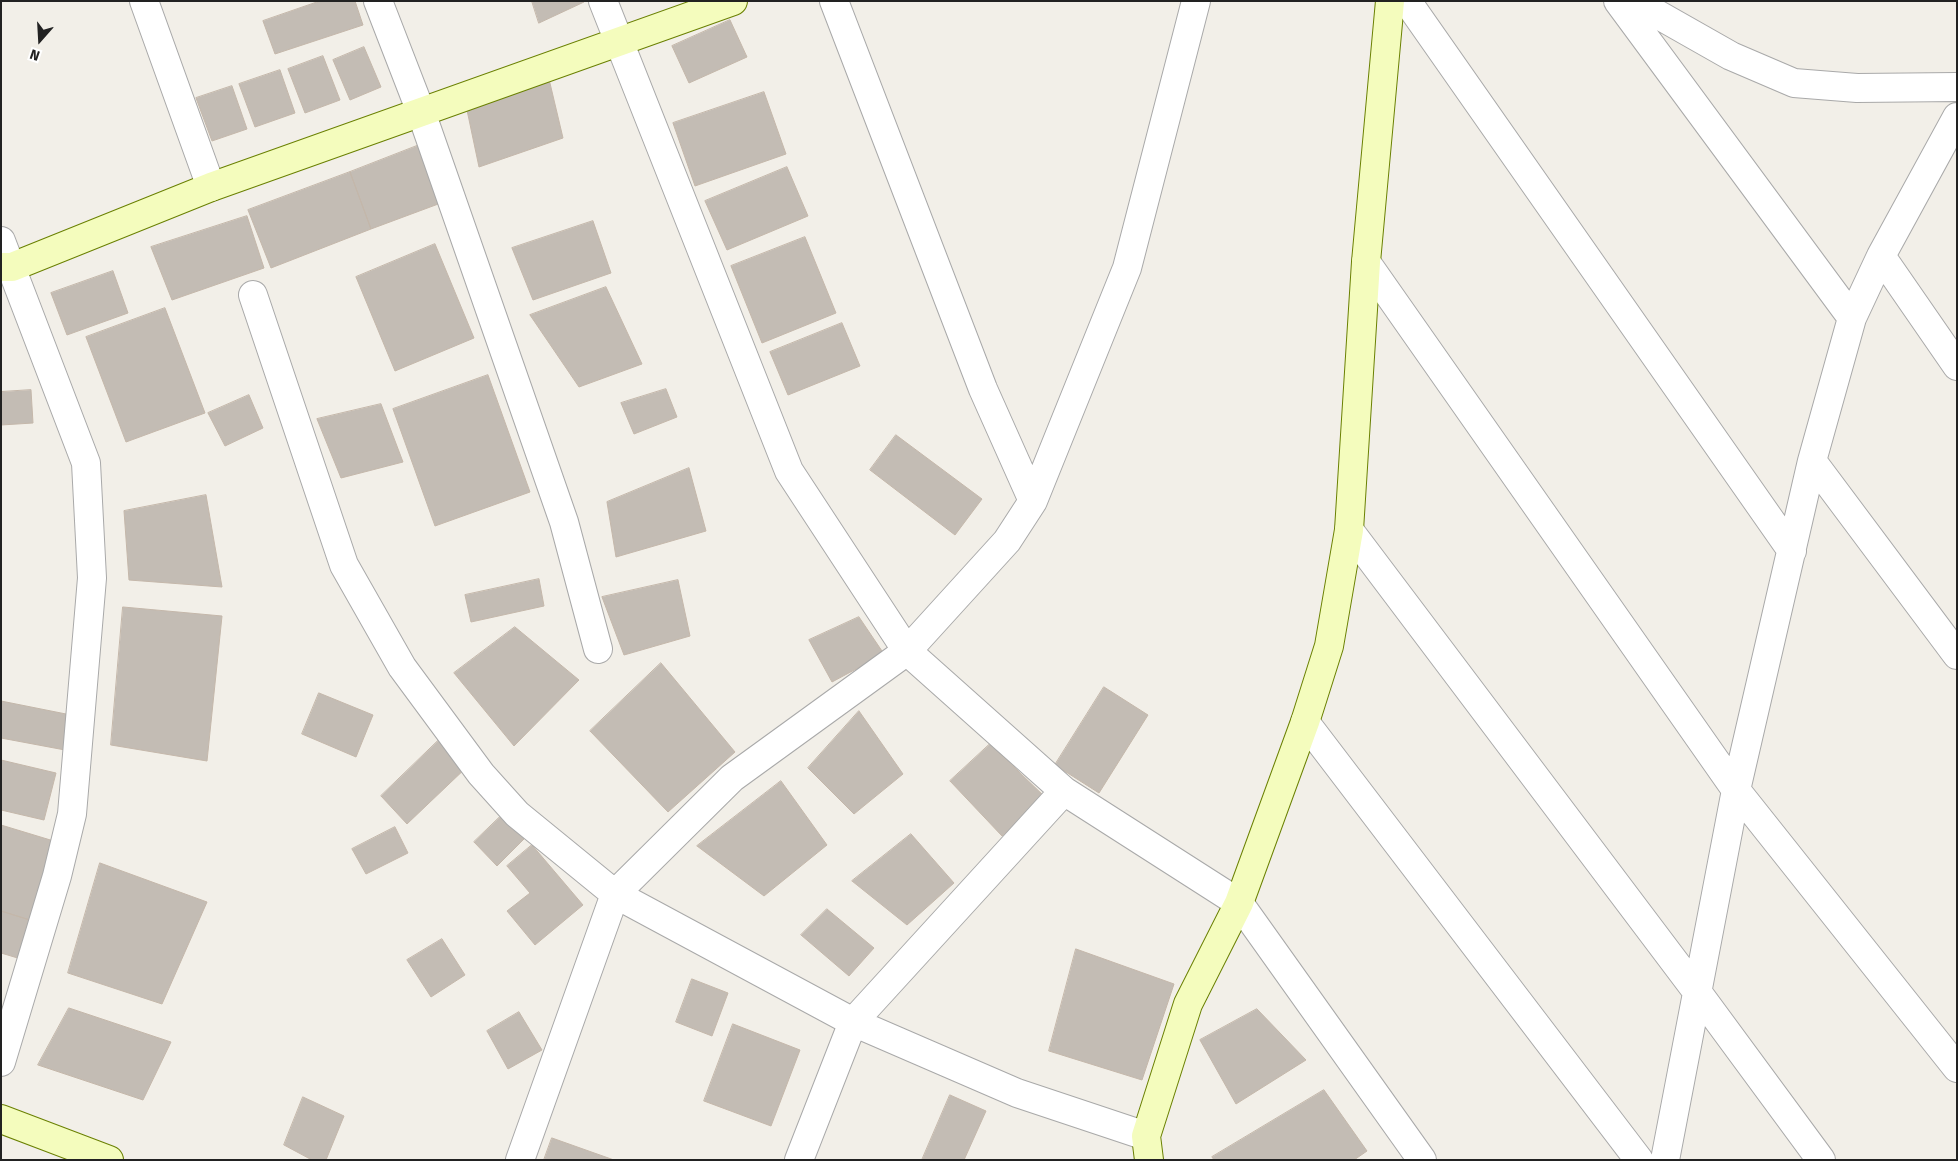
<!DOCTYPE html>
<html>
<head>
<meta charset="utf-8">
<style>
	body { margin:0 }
	#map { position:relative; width:1958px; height:1161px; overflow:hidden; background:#f2efe8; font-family:"Fira Sans",sans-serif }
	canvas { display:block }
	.frame { position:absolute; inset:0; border:2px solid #222; pointer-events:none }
	.north { position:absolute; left:15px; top:15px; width:50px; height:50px; -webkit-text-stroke:4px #fff; paint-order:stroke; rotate:199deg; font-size:14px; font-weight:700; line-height:20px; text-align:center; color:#222 }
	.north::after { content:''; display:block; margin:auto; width:18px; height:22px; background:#222; clip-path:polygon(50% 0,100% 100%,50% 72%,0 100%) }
</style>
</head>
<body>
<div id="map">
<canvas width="1958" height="1161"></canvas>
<div class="frame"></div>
<div class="north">N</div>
</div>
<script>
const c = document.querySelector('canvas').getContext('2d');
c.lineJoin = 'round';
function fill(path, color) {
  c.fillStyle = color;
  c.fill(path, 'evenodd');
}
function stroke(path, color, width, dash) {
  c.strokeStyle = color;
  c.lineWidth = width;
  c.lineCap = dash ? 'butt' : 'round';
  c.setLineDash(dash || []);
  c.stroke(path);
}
const building = new Path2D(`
	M320,1H355L363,25L275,54L263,21Z
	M532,1H584V2L539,23Z
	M730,20L747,57L689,83L672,46Z
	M364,47L381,87L350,100L333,60Z
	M323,56L340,100L305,113L288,69Z
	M280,70L295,113L255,127L239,84Z
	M549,79L563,138L479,167L467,110Z
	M232,86L247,129L212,141L196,98Z
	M764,92L786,154L695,186L673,123Z
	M427,142L449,200L371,229L350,172Z
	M787,167L808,216L727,250L705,201Z
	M350,172L371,229L271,268L248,210Z
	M247,216L264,268L172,300L151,247Z
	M593,221L611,273L533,300L512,248Z
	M805,237L836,313L762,343L731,266Z
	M435,244L474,338L395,371L356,277Z
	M113,271L128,313L67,335L51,293Z
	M606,287L642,364L579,387L530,315Z
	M165,308L205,413L126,442L86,337Z
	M842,323L860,366L788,395L770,352Z
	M488,375L530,492L435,526L393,409Z
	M666,389L677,417L634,434L621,403Z
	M31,390L33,423L1,425V392Z
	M249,395L263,428L225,446L208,413Z
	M381,404L403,462L341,478L317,419Z
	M896,435L982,499L955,535L870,470Z
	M689,468L706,531L616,557L607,502Z
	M206,495L222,587L129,580L124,511Z
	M539,579L544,606L471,622L465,595Z
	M678,580L690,636L624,655L602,597Z
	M123,607L222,616L207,761L111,745Z
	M859,617L884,654L832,682L809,640Z
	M515,627L579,680L514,746L454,673Z
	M661,663L735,752L668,812L590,731Z
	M1104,687L1148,715L1099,793L1055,765Z
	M319,693L373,715L356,757L302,734Z
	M1,701L71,715L65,750L1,738Z
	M859,711L903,774L854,814L808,768Z
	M442,737L469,765L407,824L381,796Z
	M990,744L1046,798L1002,836L950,781Z
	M1,760L56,773L44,820L1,810Z
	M781,781L827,845L764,896L697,846Z
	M503,814L526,837L497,866L474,842Z
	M1,825L57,842L33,921L1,911Z
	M395,827L408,853L366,874L352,849Z
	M911,834L954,883L907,925L852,881Z
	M532,845L583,905L535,945L507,911L530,893L507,866Z
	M100,863L207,902L162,1004L68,973Z
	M827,909L874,948L849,976L801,935Z
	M1,911L33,921L21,959L1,953Z
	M442,939L465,975L431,997L407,960Z
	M1076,949L1174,984L1142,1080L1049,1051Z
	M692,979L728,993L712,1036L676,1022Z
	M69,1008L171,1042L143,1100L38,1065Z
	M1257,1009L1306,1060L1236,1104L1200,1040Z
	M519,1012L542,1050L508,1069L487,1031Z
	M733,1024L800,1050L771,1126L704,1101Z
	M1324,1090L1367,1151L1354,1160H1214L1212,1157Z
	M950,1095L986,1111L964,1160H922Z
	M303,1097L344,1116L326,1160H312L284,1145Z
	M552,1138L614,1160H544Z`);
fill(building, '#c3bcb4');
stroke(building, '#c4b7aa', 1);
const street = new Path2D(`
	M144,1L211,187
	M378,1L421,112L564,522L598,649
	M603,1L789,471L907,651L1064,791L1239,903L1422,1160
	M834,1L983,389L1033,501
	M1407,1L1792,551
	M1618,1L1852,318
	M1634,1L1731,56L1794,83L1857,88L1957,87
	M1,241L86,463L92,578L72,814L57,876L1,1062
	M1881,256L1957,366
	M1366,262L1736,790L1957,1068
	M253,295L344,565L402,667L481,774L517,814L615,894L853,1022L1017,1093L1146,1136
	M1812,461L1957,655
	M1349,530L1698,993L1821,1160
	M1305,722L1639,1160
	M520,1160L615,894L732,778L907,651L1007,541L1033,501L1127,268L1196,1
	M799,1160L853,1022L1064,791
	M1665,1160L1736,790L1812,461L1852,318L1881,256L1957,117`);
const secondary = new Path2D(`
	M1,267H12L211,187L733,1
	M1,1119L109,1160
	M1149,1160L1146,1136L1188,1004L1239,903L1305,722L1329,646L1349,530L1366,262L1390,1`);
stroke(street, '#a9a9a9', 30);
stroke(secondary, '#6a8002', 30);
stroke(street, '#fff', 28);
stroke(secondary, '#f4fcbd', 28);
</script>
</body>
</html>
